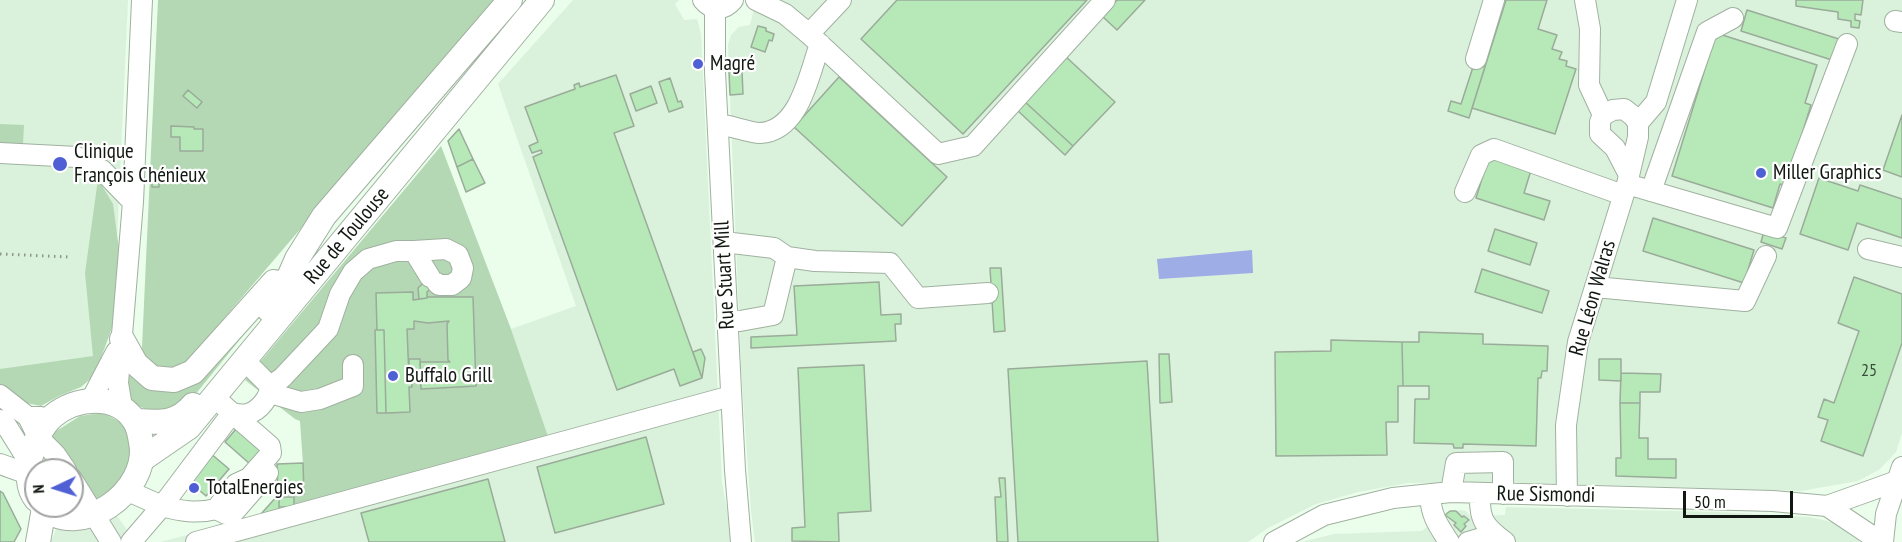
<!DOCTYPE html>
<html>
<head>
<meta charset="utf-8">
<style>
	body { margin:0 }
	#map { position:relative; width:1902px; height:542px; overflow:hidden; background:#ebfdeb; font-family:"PT Sans Narrow",sans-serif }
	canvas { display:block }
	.north { position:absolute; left:24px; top:458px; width:60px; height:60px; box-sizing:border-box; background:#fff; border:2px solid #a0a2a0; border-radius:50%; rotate:266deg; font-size:16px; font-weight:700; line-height:24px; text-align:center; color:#111711 }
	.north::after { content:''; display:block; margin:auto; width:21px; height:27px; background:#4f5fd4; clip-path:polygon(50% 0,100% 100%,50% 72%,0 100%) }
	.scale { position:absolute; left:1683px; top:491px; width:110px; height:27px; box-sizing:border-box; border:3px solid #111711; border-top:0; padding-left:8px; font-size:18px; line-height:21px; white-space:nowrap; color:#111711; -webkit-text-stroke:4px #fff; paint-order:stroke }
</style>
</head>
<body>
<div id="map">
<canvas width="1902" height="542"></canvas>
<div class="north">N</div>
<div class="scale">50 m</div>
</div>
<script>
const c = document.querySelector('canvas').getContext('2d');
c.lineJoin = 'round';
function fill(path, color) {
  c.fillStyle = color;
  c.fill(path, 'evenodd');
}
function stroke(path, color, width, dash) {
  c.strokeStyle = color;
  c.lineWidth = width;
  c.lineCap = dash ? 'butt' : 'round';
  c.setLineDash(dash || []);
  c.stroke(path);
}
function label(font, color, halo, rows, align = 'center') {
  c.font = font + ' "PT Sans Narrow",sans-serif';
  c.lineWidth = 4.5;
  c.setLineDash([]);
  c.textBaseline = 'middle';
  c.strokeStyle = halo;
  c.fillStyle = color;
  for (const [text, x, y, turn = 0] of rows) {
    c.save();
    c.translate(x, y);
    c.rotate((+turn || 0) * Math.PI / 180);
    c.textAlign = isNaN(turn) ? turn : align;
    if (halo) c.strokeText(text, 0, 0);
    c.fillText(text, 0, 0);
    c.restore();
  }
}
fill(new Path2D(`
	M0,0H128L113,327L98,363L0,374Z
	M573,0H679L675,4L684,20L697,19L701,34L722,483L733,542H160L550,442L511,329L576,306L498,84Z
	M756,0H1902V433L1896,452L1880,469L1858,481L1801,491L1534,483H1408L1358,492L1316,504L1268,528L1248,542H755L751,511L741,369L728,45L731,35L739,27L750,25Z
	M80,466L136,542H51L65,506H72Z
	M1506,507L1717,512L1809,517L1832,522L1853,531L1860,542H1301L1334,534L1422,531L1427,527L1433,533L1459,510L1466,511L1470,516L1505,515Z`), '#daf2db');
fill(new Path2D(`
	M158,0H496L185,364C164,374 161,371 143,357L142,347Z
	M0,124L24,125L23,144L0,143Z
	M441,146L511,329L550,442L294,507V494L305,493L300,421L295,419L245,380Z
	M98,179L113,204L121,264L116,316L95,375L81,387L59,396L41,406L21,402L0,384V369L93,356L85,273Z
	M267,306L190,401L175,413C159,411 136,413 129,394C126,387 127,377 126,370L172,387Z
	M101,413C107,415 114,418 119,422C139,440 130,478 111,494C106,498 99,501 94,503L50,435L80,416Z`), '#b4d7b4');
fill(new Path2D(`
	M1252,250L1253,273L1159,279L1157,259Z`), '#9eade6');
const building = new Path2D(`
	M897,0H1087L963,134L861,39Z
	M1117,0H1145L1117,30L1102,16Z
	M1506,0H1547L1538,29L1557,35L1552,49L1562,52L1559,59L1567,61L1566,66L1576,69L1555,134L1472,108Z
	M1796,0H1863L1861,15L1855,14V20L1860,21L1859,28L1851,27V21L1838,19V12L1796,6Z
	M1747,10L1842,40L1835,61L1741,31Z
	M758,26L766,28V31L774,34L772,41L769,40L765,52L751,47Z
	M1716,33L1817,65L1805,103L1811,105L1786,186L1780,184L1773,208L1672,176Z
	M1065,56L1115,102L1073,146L1024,101Z
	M1474,64L1485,67L1469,118L1448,111L1451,101L1461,104Z
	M742,71L743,94L730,95L729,72Z
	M616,75L634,126L614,133L702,378L680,386L674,369L617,390L533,157L542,153L541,150L532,153L529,146L538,142L525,107L575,89L574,85L579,83L580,87Z
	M839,77L947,177L902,226L794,127Z
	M670,78L678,102L681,101L683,107L669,112L659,82Z
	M651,86L657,103L636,111L630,94Z
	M188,90L202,102L197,108L183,96Z
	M1024,101L1073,146L1065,155L1016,109Z
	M1902,115V177L1883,170Z
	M171,126L194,127V129H203V151H180V137H171Z
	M459,129L473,159L457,167L448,141Z
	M1490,153L1532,167L1524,193L1550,201L1544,220L1476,198Z
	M473,159L485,183L466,192L457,167Z
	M152,173L159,174V187H152Z
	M1819,178L1858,191L1860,185L1902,199V238L1857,223L1848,250L1800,234Z
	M1653,218L1754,250L1744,283L1643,251Z
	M1495,229L1537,243L1530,265L1488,251Z
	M1764,231L1786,238L1782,249L1761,242Z
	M990,268H1001L1005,331L994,332Z
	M1482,269L1549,291L1542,313L1475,292Z
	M433,274L439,280L427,292V298L419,299L418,288Z
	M1854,277L1902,294V343L1863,456L1821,441L1828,420L1818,417L1824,399L1834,403L1859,331L1838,323Z
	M879,282L881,315L901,314V324H895L896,341L751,348V337L797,335L794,286Z
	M413,292V300L427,298V297H473L476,386L421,389L420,362H450L448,360L447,324L449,321L428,323L414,321V329H407L409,378H412V387H409L410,412L386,413L384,330H377L376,293Z
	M375,330H384L386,413H377Z
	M1419,332L1483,334V344L1548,346L1547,371H1542L1541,378H1538L1536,446L1463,444V448H1454L1453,444L1414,443L1415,399H1429V386H1403L1402,342H1419Z
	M1331,340L1402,342L1403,386H1398V422H1386L1387,455L1276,456L1275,352L1331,351Z
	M701,349L705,358L702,378L693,352Z
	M1159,354H1169L1172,402L1160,403Z
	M409,359H420L421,378H409Z
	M1599,359H1621V381L1599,380Z
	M1147,361L1158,542H1018L1008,369Z
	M864,365L871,511L838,513L839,542L792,541V528L805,527L798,368Z
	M1621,373L1661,374L1660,392H1640V403H1620Z
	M1620,403H1640L1639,438H1648V459H1676V478L1616,476V458H1621Z
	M236,429L262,450L250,464L225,442Z
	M646,437L664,504L555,533L537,467Z
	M203,447L229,469L206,496L180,474Z
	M303,463L304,494L279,495V509L261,514L278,495L277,464Z
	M999,478H1005L1008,542H997L995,497H1001Z
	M488,479L505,542H369L361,513Z
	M0,491L3,493L21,529L14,542H0Z
	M279,497H294V507H279Z
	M1450,511H1456L1462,517L1464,516L1469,520L1464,524L1466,526L1461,532L1454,525L1456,523L1445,515Z`);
fill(building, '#b7e9b8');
stroke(building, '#9aab9a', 1.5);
const minor = new Path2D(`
	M703,0C712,11 724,11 733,0
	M756,0L785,14L809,34L938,154L973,146L1105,0
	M1585,0L1590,29L1589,85L1603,115
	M715,9V72L735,470L741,542
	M1895,21L1902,22
	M809,34L841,0
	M1476,59L1494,0
	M1638,123L1656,102L1687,0
	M718,124C729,125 750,133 760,133C800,131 809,74 820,44
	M0,153L77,157L102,170L133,202
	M1627,184L1777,228L1847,44
	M1651,191L1707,32L1733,18
	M1465,192L1481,155L1494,149L1623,195
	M724,242L774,248L787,257
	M1868,249L1902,257
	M430,277L414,251L446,249L458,255L463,268L461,278L452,285H439L437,283
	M1595,287L1745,301L1766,256
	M727,320L740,321L773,315L787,257L815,261L890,263L918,298L988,293
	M270,386L282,378L328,329L340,294L353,272L368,259L396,251H414
	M270,393L301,402L320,399L353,386V365
	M0,395L28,417H41
	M91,400L116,352
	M122,407L118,383L133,202L142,0
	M232,413C237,414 244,415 248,414C260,410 270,397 270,386L244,360
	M28,417L38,437L55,454L66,470
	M0,420L6,425L29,462
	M0,464L28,474
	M72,479L111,542
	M128,491L162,506L232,413L223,405
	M1451,492L1456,463L1503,462V494
	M1480,494C1479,520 1484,526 1505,542
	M1430,495C1431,516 1438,525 1449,542
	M1567,496L1566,425L1578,342L1627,184L1638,137V123L1633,116L1624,109L1613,110L1603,115L1600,122V134L1615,148L1629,175
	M1827,506L1897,481
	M216,509L226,514L234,512L268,473
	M131,542L162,506C180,511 197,514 216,509L236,484L249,478L271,453L270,446L232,413
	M196,542L731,396
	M1274,542L1324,515L1393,498L1451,492L1773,501L1827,506L1881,542
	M1468,542L1495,534
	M1883,542L1886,514L1902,467`);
const major = new Path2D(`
	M269,310L282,293L297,259L324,216L510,0
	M122,339L136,364L152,378L174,380L193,372L274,282
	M135,421C159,422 176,425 193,405
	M141,460L189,427L542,0
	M36,499C19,478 34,432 53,416C76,397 116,393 134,420C138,426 140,435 141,442C151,492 78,542 42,506
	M38,542L44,508`);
stroke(minor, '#a0b1a0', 22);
stroke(major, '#a0b1a0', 26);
stroke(new Path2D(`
	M0,254L69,257`), '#8b988b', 3, [1.5, 4.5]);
stroke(minor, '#fff', 20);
stroke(major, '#fff', 24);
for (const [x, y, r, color] of [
	[698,64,6,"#4f5fd4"],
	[60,164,8,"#4f5fd4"],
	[1761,173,6,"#4f5fd4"],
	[393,376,6,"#4f5fd4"],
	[194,488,6,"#4f5fd4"]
]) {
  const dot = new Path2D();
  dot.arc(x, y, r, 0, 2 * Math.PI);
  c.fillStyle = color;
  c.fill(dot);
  stroke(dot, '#fff', 2);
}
label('18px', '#3a4c3b', null, [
	["25",1869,371]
]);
label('21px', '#111711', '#fff', [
	["Magré",710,64],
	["Clinique",74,152],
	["François Chénieux",74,176],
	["Miller Graphics",1773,173],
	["Buffalo Grill",405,376],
	["TotalEnergies",206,488]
], 'left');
label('21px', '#111711', '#fff', [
	["Rue de Toulouse",347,236,-50],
	["Rue Stuart Mill",725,275,-93],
	["Rue Léon Walras",1593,298,-74],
	["Rue Sismondi",1546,495,1]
]);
</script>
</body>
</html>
